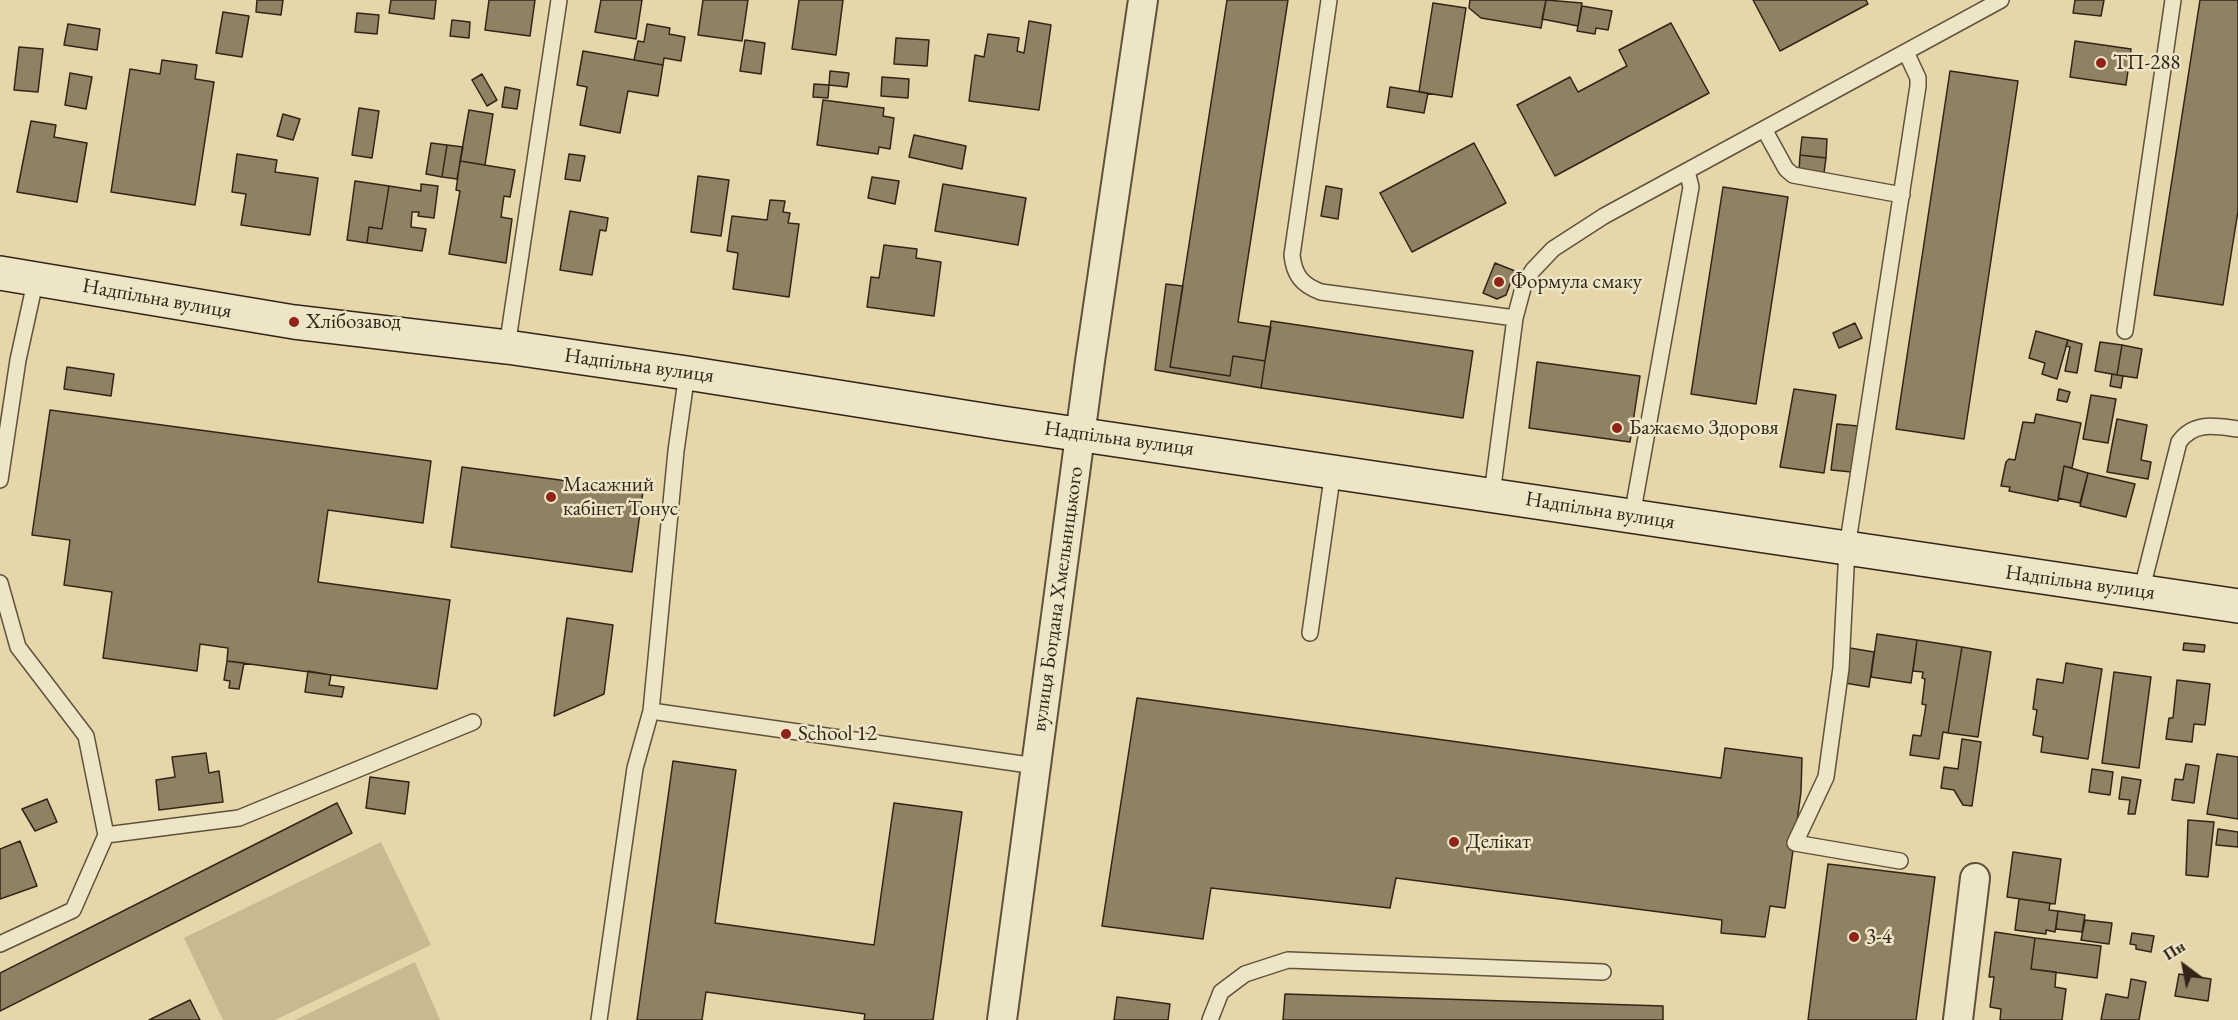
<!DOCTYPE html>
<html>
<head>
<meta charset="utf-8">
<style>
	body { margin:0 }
	#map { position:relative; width:2238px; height:1020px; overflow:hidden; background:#e5d7a9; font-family:"EB Garamond",serif }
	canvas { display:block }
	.north { position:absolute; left:2154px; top:936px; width:60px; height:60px; -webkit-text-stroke:4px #eee5c7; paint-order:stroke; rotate:328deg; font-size:16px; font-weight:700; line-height:24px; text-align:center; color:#322518 }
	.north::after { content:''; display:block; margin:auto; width:21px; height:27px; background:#322518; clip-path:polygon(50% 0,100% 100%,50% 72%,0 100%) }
</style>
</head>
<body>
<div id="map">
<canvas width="2238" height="1020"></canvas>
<div class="north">Пн</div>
</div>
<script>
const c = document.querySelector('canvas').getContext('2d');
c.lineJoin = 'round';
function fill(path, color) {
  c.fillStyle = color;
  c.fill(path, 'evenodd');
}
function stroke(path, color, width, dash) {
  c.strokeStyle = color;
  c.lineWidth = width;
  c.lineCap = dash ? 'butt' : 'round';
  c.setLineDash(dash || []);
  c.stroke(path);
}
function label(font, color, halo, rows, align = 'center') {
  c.font = font + ' "EB Garamond",serif';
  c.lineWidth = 5;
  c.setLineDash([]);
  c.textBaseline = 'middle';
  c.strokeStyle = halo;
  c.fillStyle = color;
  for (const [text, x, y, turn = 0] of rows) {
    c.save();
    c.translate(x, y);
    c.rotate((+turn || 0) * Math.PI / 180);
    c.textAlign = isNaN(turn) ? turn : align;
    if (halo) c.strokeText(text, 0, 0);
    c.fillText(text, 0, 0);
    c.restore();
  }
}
fill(new Path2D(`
	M381,842L431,945L275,1020H223L184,938Z
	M415,962L440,1020H295Z`), '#c7b990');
const building = new Path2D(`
	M257,0H283L281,15L256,12Z
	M391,0H436L434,19L389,13Z
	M489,0H535L530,36L485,30Z
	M601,0H642L636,39L595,32Z
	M703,0H748L742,41L698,35Z
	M799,0H843L836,55L792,49Z
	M1227,0H1288L1238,322L1271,327L1265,361L1233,356L1230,376L1170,367Z
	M1470,0H1546L1541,28L1481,18L1469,8Z
	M1546,0L1582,3L1578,26L1542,19Z
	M1753,0H1866L1868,4L1780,51Z
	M2075,0H2104L2101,16L2073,13Z
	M2200,0H2238V211L2223,305L2154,295Z
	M1433,3L1466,8L1452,97L1419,92Z
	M1582,6L1612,11L1608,30L1596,28L1595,34L1577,31Z
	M223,12L249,16L242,57L216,53Z
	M357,13L379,15L377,34L355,32Z
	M452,20L470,22L469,38L450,36Z
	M1029,21L1051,25L1039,110L969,101L975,55L984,57L988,34L1019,38L1017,51L1024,53Z
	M1671,23L1709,93L1555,176L1517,105L1570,77L1578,92L1627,66L1619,50Z
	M68,24L100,29L97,50L64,45Z
	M647,24L670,28L669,34L685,37L681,61L664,58L663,65L634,60L638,41L644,42Z
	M896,38L929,40L927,66L894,64Z
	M745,40L765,43L761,74L740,71Z
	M2075,41L2131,49L2126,85L2070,77Z
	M19,47L43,49L38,92L14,90Z
	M583,51L663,65L658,96L628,91L620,133L580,125L587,87L577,85Z
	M162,60L197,65L195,79L214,82L195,205L111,192L130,69L160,74Z
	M830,71L849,73L847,87L829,85Z
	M1950,71L2018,81L1964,439L1896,429Z
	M70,73L92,77L86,109L65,105Z
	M482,74L497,100L487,106L472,80Z
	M882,77L909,79L908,98L881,96Z
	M814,84L829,85L828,98L813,97Z
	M505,87L520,90L517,109L502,107Z
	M1390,87L1428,93L1424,113L1387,107Z
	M823,100L884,108L883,116L894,118L890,149L879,147L878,154L817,145Z
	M359,108L379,111L372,158L352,155Z
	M469,110L493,114L485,165L460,161Z
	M283,114L300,119L293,140L277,136Z
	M31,121L56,125L54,137L87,143L77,202L17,192Z
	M914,135L966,146L962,169L909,157Z
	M1802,137L1827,139L1826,158L1800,155Z
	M431,143L447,145L442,177L426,174Z
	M1474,143L1506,203L1412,252L1380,193Z
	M447,145L463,147L457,179L442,177Z
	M237,154L277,160L275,172L318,178L310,235L241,225L246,194L232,192Z
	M569,154L585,156L580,181L565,179Z
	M1800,155L1826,158L1824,173L1799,171Z
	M460,161L515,170L510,197L504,196L501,217L512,219L506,263L449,254L460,191L456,190Z
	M698,176L729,180L721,236L691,232Z
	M872,177L899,181L895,204L868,198Z
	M355,181L389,186L382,229L369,227L367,243L347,240Z
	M421,184L438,186L434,218L418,216L419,212H412L411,227L426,229L422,251L367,243L369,227L382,229L389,186L421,191Z
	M943,184L1026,198L1018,245L935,231Z
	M1326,186L1342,189L1338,219L1321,216Z
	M1723,187L1788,197L1756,404L1691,394Z
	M770,200L785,201L783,212L790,213L788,223L799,224L789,297L733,289L738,253L727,251L732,216L767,220Z
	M570,211L608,218L606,231L600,230L592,275L560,270Z
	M884,245L917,249L916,258L941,262L934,316L867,307L871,277L879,278Z
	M1495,263L1515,271L1506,295L1497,299L1483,293Z
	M1166,284L1183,286L1170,367L1230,376L1233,356L1265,361L1261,388L1155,370Z
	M1271,321L1473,351L1463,418L1261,388Z
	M1855,323L1862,338L1839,348L1833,333Z
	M2036,331L2068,340L2057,379L2042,374L2045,363L2029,358Z
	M2068,340L2082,344L2077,373L2065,371L2070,347L2066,346Z
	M2100,342L2122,345L2117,375L2095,371Z
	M2122,345L2142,349L2137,378L2117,375Z
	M1537,362L1640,376L1630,442L1529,428Z
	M67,367L114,374L111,396L64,389Z
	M2112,374L2123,376L2121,388L2110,386Z
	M1794,389L1836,395L1824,473L1780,467Z
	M2059,389L2070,392L2067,402L2057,400Z
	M2091,395L2116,399L2108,443L2083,439Z
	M50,410L431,461L423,523L328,510L318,582L450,600L437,689L227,661L228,648L200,644L197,671L103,658L112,592L64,585L70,540L32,535Z
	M2036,414L2081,423L2072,468L2064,466L2058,501L2009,491L2010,487L2001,486L2006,462L2009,459L2015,460L2023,422L2034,423Z
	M2117,419L2147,425L2141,460L2151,462L2148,479L2107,472Z
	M1837,424L1858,426L1852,472L1831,470Z
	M2064,466L2088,473L2080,503L2058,498Z
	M462,467L643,491L632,572L451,547Z
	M2088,473L2135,484L2126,517L2080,506Z
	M567,618L613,625L604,694L554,716Z
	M1877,634L1917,640L1911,683L1871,677Z
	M1917,640L1962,647L1948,733L1943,732L1939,759L1910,755L1913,735L1921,736L1926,705L1922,704L1925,679L1922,678L1923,672L1913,671Z
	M2184,643L2205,645L2204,652L2183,650Z
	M1962,647L1991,652L1978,737L1948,733Z
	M1850,648L1874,652L1869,687L1845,683Z
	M227,661L244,663L239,689L229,688L230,681L224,680Z
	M2066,663L2102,669L2088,759L2041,752L2043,737L2033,735L2037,710L2033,709L2037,679L2063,683Z
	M308,671L331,675L329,685L344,687L342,697L305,692Z
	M2114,672L2151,677L2139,768L2102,763Z
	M2177,680L2210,684L2205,725L2194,724L2192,742L2166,739L2169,718H2173Z
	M1137,698L1721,778L1725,748L1802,758L1801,792L1785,908L1770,906L1765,937L1721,933L1722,920L1396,878L1390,908L1211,888L1203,939L1102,926Z
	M1962,739L1981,742L1972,806L1963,805L1954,790L1941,788L1944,767L1958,769Z
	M206,753L209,773L219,771L223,802L159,810L156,780L175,777L172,757Z
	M2217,754L2238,757V819L2207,814Z
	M673,761L736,770L715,923L874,945L894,803L962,812L933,1020H864L865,1014L706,992L702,1020H637Z
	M2186,764L2199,766L2194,803L2172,800L2175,779L2183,780Z
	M2092,769L2113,772L2110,795L2089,792Z
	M370,777L409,782L405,814L366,808Z
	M2122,777L2141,780L2135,814H2128L2130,800L2119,799Z
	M47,799L57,822L35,831L22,809Z
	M337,803L352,833L0,1011V973Z
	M2188,820L2214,822L2208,877L2186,875Z
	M2218,829L2238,832V847L2216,845Z
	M20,841L37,886L0,899V849Z
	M2013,852L2061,859L2055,904L2007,897Z
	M1828,864L1935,877L1916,1020H1808Z
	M2019,899L2050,903L2049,910L2058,911L2055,932L2046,930V934L2015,930Z
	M2058,911L2085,915L2082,932L2056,929Z
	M2085,920L2112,923L2109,944L2081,940Z
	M1995,932L2035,938L2031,969L2056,972L2055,987L2066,989L2062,1020H2000L2001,1009L1990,1007L1994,977H1989Z
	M2132,933L2154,936L2151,952L2136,949V945L2130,944Z
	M2035,938L2101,946L2097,978L2031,969Z
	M2179,974L2211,979L2208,1001L2175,996Z
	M2131,979L2146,982L2139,1020H2101L2106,994L2128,998Z
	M1285,994L1663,1006V1020H1283Z
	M1117,997L1170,1004L1168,1020H1114Z
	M190,1000L200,1020H149Z`);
fill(building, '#8f8263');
stroke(building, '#322518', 1.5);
const service = new Path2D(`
	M1329,0L1292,255C1294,275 1302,285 1321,292L1515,318
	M1764,129L1786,169L1793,175L1902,195
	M2125,331L2173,0
	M507,347L559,0
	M0,480L18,360L36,278
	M1492,494L1515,318L1524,284L1533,270L1553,249L1604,216L2001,0
	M1632,516L1691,187L1687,171
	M0,583L18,647L86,736L106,835L73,910L0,944
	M2141,592L2179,442C2194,421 2215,426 2238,429
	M1310,633L1333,471
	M651,711L1036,766
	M106,835L239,818L473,722
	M1900,861L1795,843L1826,777L1841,668L1847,548L1918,86V78L1906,52
	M599,1020L635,768L651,711L676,451L687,373
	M1210,1020L1221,992L1245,974L1288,960L1603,972`);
const minor = new Path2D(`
	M1002,1020L1090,361L1143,0
	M1958,1020L1975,878`);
const secondary = new Path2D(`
	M0,273L294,322L507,347L687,373L1002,423L2238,606`);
stroke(service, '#5f523c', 18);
stroke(minor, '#5f523c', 32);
stroke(secondary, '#322518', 36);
stroke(service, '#eee5c7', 15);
stroke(minor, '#eee5c7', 28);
stroke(secondary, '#eee5c7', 33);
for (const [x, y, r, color] of [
	[2101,63,6,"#8f2418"],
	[1499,282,6,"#8f2418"],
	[294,322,6,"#8f2418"],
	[1617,428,6,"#8f2418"],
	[551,497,6,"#8f2418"],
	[786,734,6,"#8f2418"],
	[1454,842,6,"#8f2418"],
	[1854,937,6,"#8f2418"]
]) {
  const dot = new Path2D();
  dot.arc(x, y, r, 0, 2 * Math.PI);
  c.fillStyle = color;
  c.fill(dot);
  stroke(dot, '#eee5c7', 2);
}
label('21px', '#322518', '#eee5c7', [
	["ТП-288",2113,63],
	["Формула смаку",1511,282],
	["Хлібозавод",306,322],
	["Бажаємо Здоровя",1629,428],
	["Масажний",563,485],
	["кабінет Тонус",563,509],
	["School 12",798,734],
	["Делікат",1466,842],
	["3-4",1866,937]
], 'left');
label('21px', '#322518', '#eee5c7', [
	["Надпільна вулиця",157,299,10],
	["Надпільна вулиця",639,366,8],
	["Надпільна вулиця",1119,439,8],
	["Надпільна вулиця",1600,511,9],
	["Надпільна вулиця",2080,583,8],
	["вулиця Богдана Хмельницького",1058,599,-82]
]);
</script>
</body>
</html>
